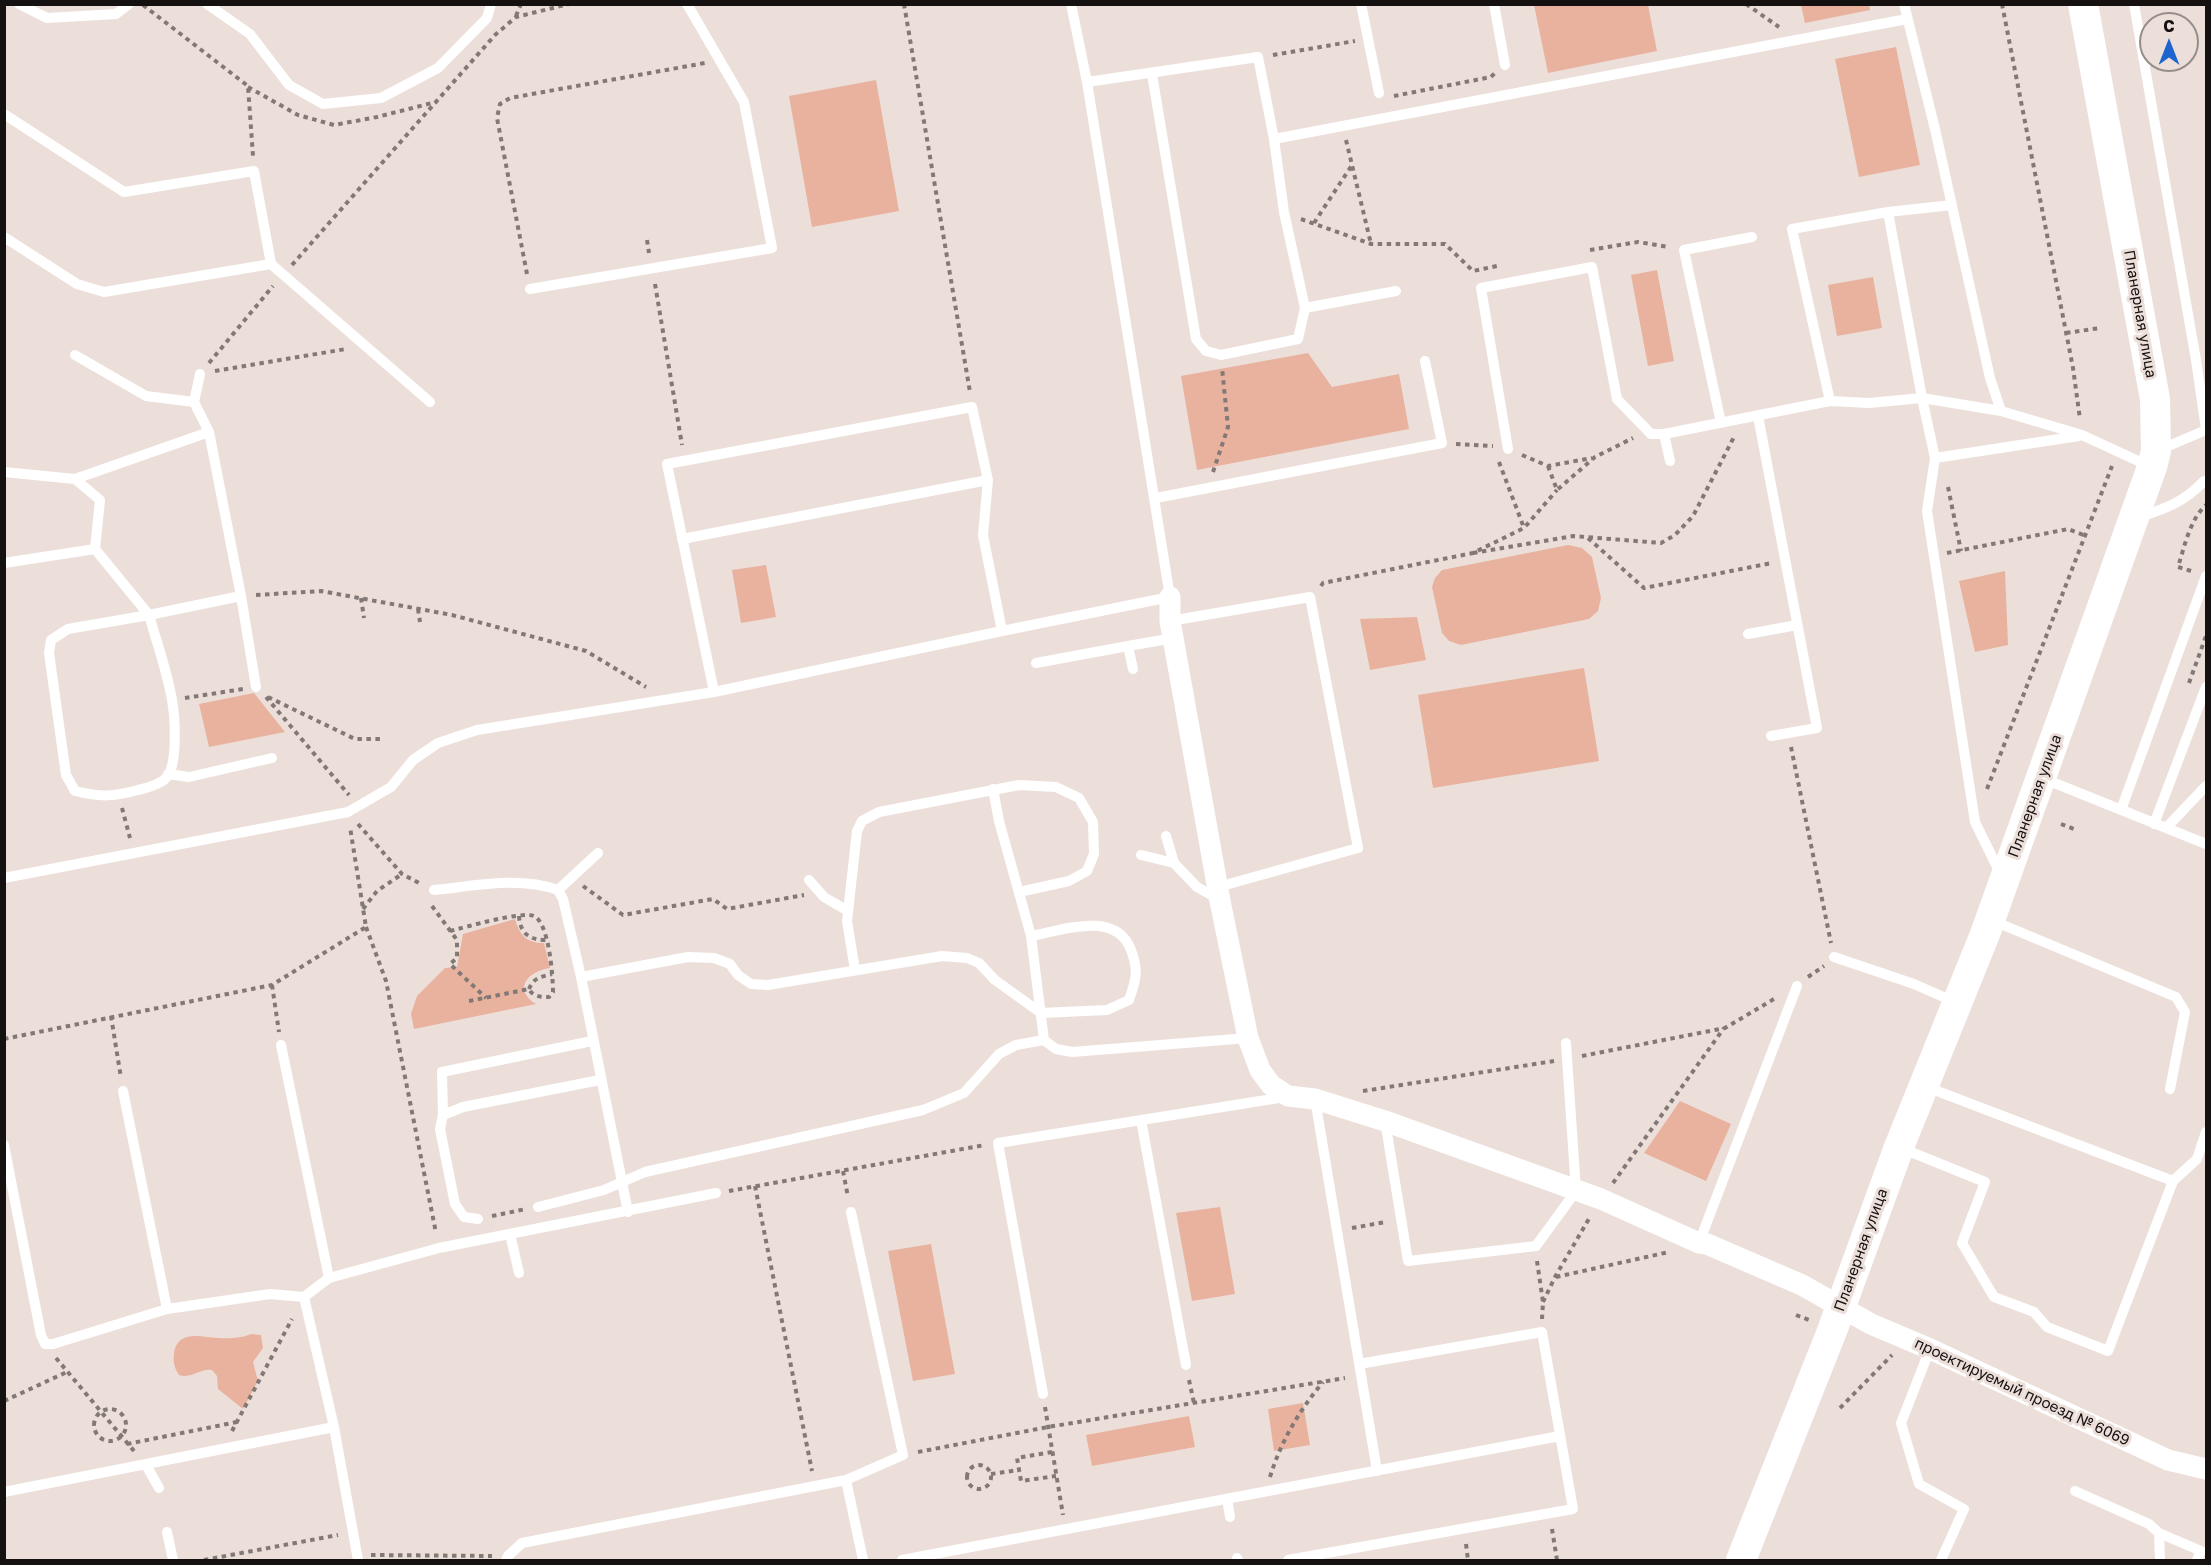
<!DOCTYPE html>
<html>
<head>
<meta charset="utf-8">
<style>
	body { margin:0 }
	#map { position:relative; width:2211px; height:1565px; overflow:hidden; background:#ecdfda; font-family:"Golos Text",sans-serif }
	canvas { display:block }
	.frame { position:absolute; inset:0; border:6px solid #151110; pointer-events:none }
	.north { position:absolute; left:2139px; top:12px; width:60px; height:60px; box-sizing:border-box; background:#ecdfda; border:2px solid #968d89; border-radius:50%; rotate:0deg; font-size:16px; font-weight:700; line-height:24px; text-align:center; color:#151110 }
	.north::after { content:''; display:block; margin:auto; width:21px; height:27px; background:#1e64cf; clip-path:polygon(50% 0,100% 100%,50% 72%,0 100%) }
</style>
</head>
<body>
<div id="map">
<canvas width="2211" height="1565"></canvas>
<div class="frame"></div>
<div class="north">С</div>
</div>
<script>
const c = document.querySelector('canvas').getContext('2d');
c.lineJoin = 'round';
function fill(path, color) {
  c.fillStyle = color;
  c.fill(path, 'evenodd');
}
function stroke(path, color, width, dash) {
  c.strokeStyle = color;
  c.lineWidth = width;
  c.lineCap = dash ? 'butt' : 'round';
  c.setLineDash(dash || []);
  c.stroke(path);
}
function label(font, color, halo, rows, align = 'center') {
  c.font = font + ' "Golos Text",sans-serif';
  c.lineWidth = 6;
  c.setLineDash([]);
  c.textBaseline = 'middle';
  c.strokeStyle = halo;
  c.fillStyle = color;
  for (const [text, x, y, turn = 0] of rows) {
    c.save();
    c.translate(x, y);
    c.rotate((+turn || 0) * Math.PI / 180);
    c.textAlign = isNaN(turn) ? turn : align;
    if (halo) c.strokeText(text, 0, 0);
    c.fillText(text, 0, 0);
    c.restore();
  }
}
fill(new Path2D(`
	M1534,5H1648L1657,51L1548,73Z
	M1801,5H1869L1870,10L1805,23Z
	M1896,47L1920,165L1859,177L1835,59Z
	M876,80L899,211L812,227L789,96Z
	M1657,270L1674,361L1648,366L1631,275Z
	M1873,277L1882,328L1837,336L1828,285Z
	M1308,353L1332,387L1399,374L1409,429L1197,470L1181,376Z
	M1568,545L1582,548L1592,557L1601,598L1598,611L1589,619L1461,645L1449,641L1442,633L1432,587L1435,578L1442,570Z
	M766,565L776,617L741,623L732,570Z
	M2005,571L2008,645L1975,652L1959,581Z
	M1417,617L1426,660L1370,670L1360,619Z
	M1584,668L1599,761L1433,788L1418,695Z
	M254,693L285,732L209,747L199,704Z
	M515,919C520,936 527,943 544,943L550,968C528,971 512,989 536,1004L414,1029L411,1014L417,996L445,968L457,967L463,934Z
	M1680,1101L1731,1124L1706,1181L1644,1153Z
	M1220,1207L1235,1294L1192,1301L1176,1213Z
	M931,1244L955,1374L913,1381L888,1251Z
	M251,1334L261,1335L263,1348L253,1362L258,1381L243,1409L218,1389L217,1376L212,1370C200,1368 192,1379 179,1375C174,1368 173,1361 174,1353C178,1329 202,1337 218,1338C229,1339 242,1338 251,1334Z
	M1303,1403L1310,1445L1274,1451L1268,1409Z
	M1189,1416L1195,1447L1092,1466L1086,1435Z`), '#e8b29e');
stroke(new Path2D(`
	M904,4L970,392
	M1746,4L1779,27
	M2002,4L2073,368L2080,419
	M143,5L248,86L253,156
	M516,16L521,4
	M1273,55L1355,41
	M248,87L298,115L334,125L377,117L436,102
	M1394,96L1491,77L1495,73
	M1346,140L1371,244
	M1301,219L1371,244H1445L1473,271L1497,266
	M1314,223L1352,165
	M647,240L649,253
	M1590,250L1638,242L1669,247
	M292,265L495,35L516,17L569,4
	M527,274L497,118L500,104L510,98L705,63
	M655,284L682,445
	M2066,333L2100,328
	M209,363L273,286
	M215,371L346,349
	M1456,444L1493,446
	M1522,455L1548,466L1592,458
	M1499,462L1524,528
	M1548,466L1557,490L1595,457L1633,438
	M1213,472L1228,427L1222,368
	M1948,487L1961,551
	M1588,538L1644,588L1772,563
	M1473,553L1573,536L1661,543L1675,535L1693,516L1735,435
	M1947,553L2068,529L2086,536
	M2191,571L2178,567C2184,548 2190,519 2206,505
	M1321,586L1323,583L1473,553L1524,528L1557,490
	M256,595L321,591L452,615L586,651L646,687
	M361,598L364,618
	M418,609L420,622
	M2189,683L2206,636
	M266,697L349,795
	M268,697L355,739H384
	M185,698L243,689
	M1791,747L1831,943
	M1987,789L2112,466
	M122,808L130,838
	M358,824L402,874L421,884
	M2061,824L2074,829
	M583,886L623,915L713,899L727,909L804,895
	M432,906L457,940V958L450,964L486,998
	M363,909L377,891L402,874
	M519,916C520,933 529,940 546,940
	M366,927L386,981L436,1233
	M450,931C466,927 521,911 534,916C549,923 553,976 553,992L549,997C541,997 533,997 529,989
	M1808,977L1824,966
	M272,985L279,1032
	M529,989C534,977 541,977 552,974
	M469,1001L529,989
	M111,1016L121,1078
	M4,1039L272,985L366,927L350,827
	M1582,1056L1725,1028L1774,999
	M1363,1091L1554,1061
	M843,1171L848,1197
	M1613,1183L1724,1028
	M755,1186L812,1471
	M729,1191L985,1145
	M492,1216L526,1209
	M1352,1228L1386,1222
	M1537,1261L1543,1302L1542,1319
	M1556,1277L1669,1252
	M1543,1302L1555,1277L1590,1217
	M1796,1315L1809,1320
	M56,1358L134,1451
	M1189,1380L1194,1403
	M4,1401L67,1372
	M1045,1407L1063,1515
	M1840,1408L1892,1355
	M94 1425a16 16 0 1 1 32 0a16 16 0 1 1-32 0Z
	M232,1431L292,1319
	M127,1444L237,1422
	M918,1452L1048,1427L1345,1378
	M1052,1452L1017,1458L1021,1481L1056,1476
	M967 1477a12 12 0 1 1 24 0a12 12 0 1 1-24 0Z
	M991,1474L1019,1470
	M1270,1477C1281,1441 1299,1411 1323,1382
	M1552,1529L1557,1560
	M1466,1544L1468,1560
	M371,1555L492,1556
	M204,1560L338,1535`), '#827976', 4, [4.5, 4.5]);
stroke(new Path2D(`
	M19,4L47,18L116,14L129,4
	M207,4L250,34L289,85L323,104L381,98L438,68L487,18L491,4
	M1361,4L1379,93
	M1494,4L1505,65
	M1904,4L1935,129L1990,378L2001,411
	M2134,4L2196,360L2206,429
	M1087,82L1258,57L1274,139L1284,212L1305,308L1298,339L1221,355L1206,351L1196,339L1152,74
	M4,114L124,192L254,171L271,264
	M1274,139L1907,19
	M1888,212L1922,398L1935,458L1927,511L1975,822L2001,875
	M4,237L77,284L104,292L271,264L430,402
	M530,289L772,248L744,102L687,4
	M1305,308L1396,291
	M75,355L146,396L194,402L200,374
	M1830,401L1792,229L1888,212L1952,205
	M1758,416L1817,728L1771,736
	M1721,423L1684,250L1752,237
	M1664,434L1670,461
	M1508,449L1481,288L1592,267L1617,399L1651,434H1664L1830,401L1869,403L1922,398L2001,411L2082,435L2149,466
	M2159,450L2206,430
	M1935,458L2079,436
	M4,472L75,479L100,500L95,549L149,615L241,596L209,432L194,402
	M75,479L209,432
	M1156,498L1442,443L1425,361
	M2140,517C2167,508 2184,502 2204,481
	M682,539L988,480
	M4,563L95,549
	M241,596L256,687
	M149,615C157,643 167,671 172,700C175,717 178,763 167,777C161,784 147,788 138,790C113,797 100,797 75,791L66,775L49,653L51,640L68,629Z
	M1170,621L1310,597L1358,848L1218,887
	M1748,634L1797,625
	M1036,663L1128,646
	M1133,669L1128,646L1174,638
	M714,692L667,464L972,407L988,480L983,535L1002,631L1170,597L1087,82L1071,4
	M168,774L189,777L272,758
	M2042,778L2206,844
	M993,789L999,821L1031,936L1044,1040L1056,1049L1072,1052L1248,1038
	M2121,810L2206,576
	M2154,824L2206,687
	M2166,828L2206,786
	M1166,836L1174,863
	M1141,855L1174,863L1197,887L1220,900
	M4,878L348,812L391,787L413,760L438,743L477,730L714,692L1002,631
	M809,880L824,897L848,911
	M434,890C475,886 518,876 558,890L563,899L581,977L628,1212
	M558,890L598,853
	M1991,920L2176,997L2185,1012L2170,1089
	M1834,957L1914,984L1957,1003
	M855,970L847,921L857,831L862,821L879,812L1019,785L1056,787L1079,798L1093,822L1094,854L1087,871L1069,881L1019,892
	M581,977L688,957L714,958L730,964L738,975L751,984L768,985L942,956L967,958L979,963L995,980L1041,1013L1107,1010L1129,1000C1136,980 1139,971 1131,950C1116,910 1063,930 1031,936
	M281,1045L329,1278
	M123,1091L167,1309
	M1315,1099L1377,1471
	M443,1115L442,1072L592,1041
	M1141,1120L1186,1365
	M1385,1121L1408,1261L1536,1246L1576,1191L1566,1043
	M4,1145L41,1335L45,1344H53L167,1309L270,1294L304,1297L329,1278L439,1248L716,1193
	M1901,1148L1985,1182L1962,1243L1994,1297L2034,1312L2047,1327L2108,1351L2173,1181L1924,1086
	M2173,1181L2197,1159L2206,1132
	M538,1207L604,1190L645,1172L923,1110L964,1093L999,1054L1016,1045L1044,1040
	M478,1219L464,1217L455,1204L440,1129L443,1115L463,1107L600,1080
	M510,1234L519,1273
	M1699,1243L1797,986
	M304,1297L334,1427L358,1560
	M1930,1349L1901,1423L1919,1484L1964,1509L1941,1560
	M1043,1394L998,1143L1285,1097
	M146,1465L159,1488
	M846,1480L863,1560
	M2075,1491L2149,1524L2159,1533L2160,1560
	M4,1492L334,1427
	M1227,1499L1230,1517
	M167,1532L173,1560
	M2159,1533L2201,1551L2197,1560
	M1237,1558L1238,1560
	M506,1560L508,1556L522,1543L846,1480L903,1455L851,1212
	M902,1560L1560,1436
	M1288,1560L1573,1509L1542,1332L1359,1364`), '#fff', 10);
stroke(new Path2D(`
	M1170,597V621L1220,901L1248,1038L1260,1070L1271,1085L1288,1096L1315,1099L1385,1121L1601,1199L1699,1243L1707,1244L1802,1285L1871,1324L1930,1349L2168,1460L2206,1469`), '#fff', 21);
stroke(new Path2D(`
	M1741,1560L1832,1331L1899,1147L1985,934L2152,467L2156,451L2155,399L2083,4`), '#fff', 30);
label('15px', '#151110', '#ecdfda', [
	["Планерная улица",2140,314,80],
	["Планерная улица",2035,796,-70],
	["Планерная улица",1861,1250,-70],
	["проектируемый проезд № 6069",2022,1392,25]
]);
</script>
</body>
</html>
